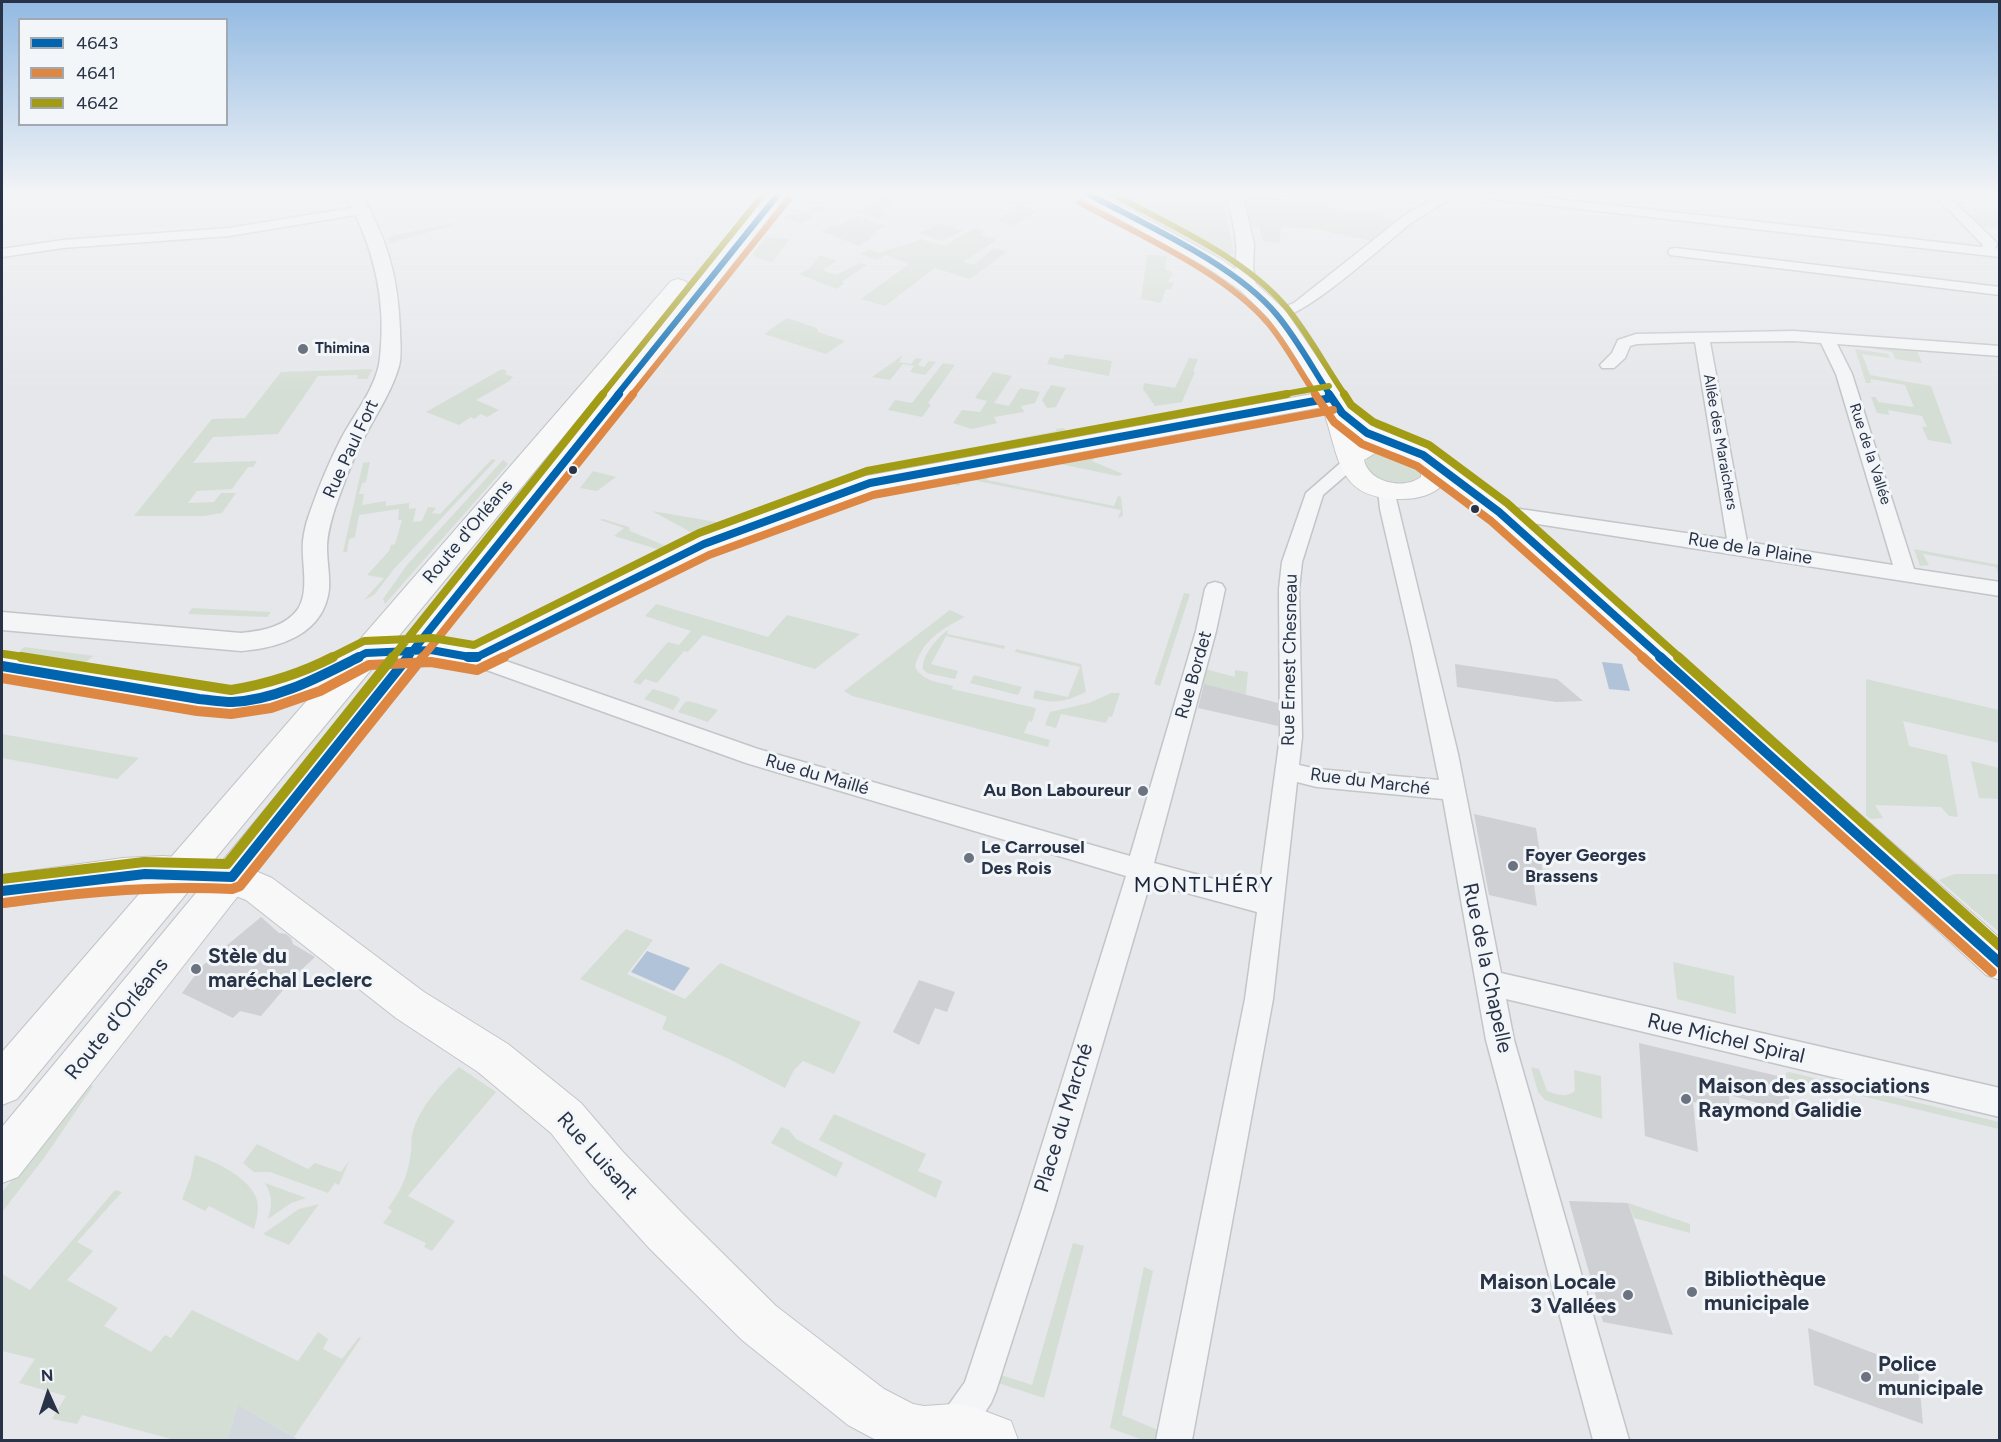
<!DOCTYPE html>
<html>
<head>
<meta charset="utf-8">
<style>
	body { margin:0 }
	#map { position:relative; width:2001px; height:1442px; overflow:hidden; background:#e5e7ea; font-family:Figtree,sans-serif }
	canvas { display:block }
	.frame { position:absolute; inset:0; border:3px solid #293347; pointer-events:none }
	.legend { position:absolute; left:18px; top:18px; width:210px; height:108px; box-sizing:border-box; background:#f3f6f9; border:2px solid #a2a8b2; margin:0; padding:8px 10px; list-style:none; font-size:18px; color:#293347 }
	.legend li { display:flex; align-items:center; gap:12px; height:30px }
	.legend b { width:30px; border:2px solid #a2a8b2 }
	.north { position:absolute; left:18px; top:1364px; width:60px; height:60px; -webkit-text-stroke:4px #f3f6f9; paint-order:stroke; rotate:357deg; font-size:16px; font-weight:700; line-height:24px; text-align:center; color:#293347 }
	.north::after { content:''; display:block; margin:auto; width:21px; height:27px; background:#293347; clip-path:polygon(50% 0,100% 100%,50% 72%,0 100%) }
</style>
</head>
<body>
<div id="map">
<canvas width="2001" height="1442"></canvas>
<div class="frame"></div>
<ul class="legend">
<li><b style="height:8px;background:#0065ae"></b>4643</li>
<li><b style="height:8px;background:#dd8743"></b>4641</li>
<li><b style="height:8px;background:#a29c15"></b>4642</li>
</ul>
<div class="north">N</div>
</div>
<script>
const c = document.querySelector('canvas').getContext('2d');
c.lineJoin = 'round';
function fill(path, color) {
  c.fillStyle = color;
  c.fill(path, 'evenodd');
}
function stroke(path, color, width, dash) {
  c.strokeStyle = color;
  c.lineWidth = width;
  c.lineCap = dash ? 'butt' : 'round';
  c.setLineDash(dash || []);
  c.stroke(path);
}
function label(font, color, halo, rows, align = 'center') {
  c.font = font + ' Figtree,sans-serif';
  c.lineWidth = 6;
  c.setLineDash([]);
  c.textBaseline = 'middle';
  c.strokeStyle = halo;
  c.fillStyle = color;
  for (const [text, x, y, turn = 0] of rows) {
    c.save();
    c.translate(x, y);
    c.rotate((+turn || 0) * Math.PI / 180);
    c.textAlign = isNaN(turn) ? turn : align;
    if (halo) c.strokeText(text, 0, 0);
    c.fillText(text, 0, 0);
    c.restore();
  }
}
fill(new Path2D(`
	M238,1404L259,1417L299,1440H227Z`), '#d3d7de');
fill(new Path2D(`
	M891,192L896,194L888,199L893,201L887,205L891,207L882,211L889,214L879,219L859,212Z
	M1103,192H1222L1234,254L1218,255L1207,252Z
	M1295,192H1333L1332,194H1328V209L1382,213L1383,218L1395,220L1371,241L1315,229L1281,227L1280,243L1263,242L1259,227L1250,226L1243,195L1296,200Z
	M1019,204L1038,211L1015,225L996,222Z
	M820,206L828,209L812,215L811,219L801,224L782,217Z
	M1969,209L1999,210V227H1981L1969,215H1978Z
	M856,216L885,226L875,232L877,233L871,236L870,240L859,246L821,231L831,226H840Z
	M473,219L389,244L388,238L396,235Z
	M940,223L963,231L941,241L919,233Z
	M974,228L984,231L980,235L995,239V241L963,262L974,265L994,248L1007,252L970,279L935,268L885,306L861,299L909,264L885,255L877,260L860,254L869,249L880,253C894,246 907,246 921,239L944,246Z
	M766,237L790,239L772,263L752,255Z
	M819,255L837,261L822,270L836,275L860,263L867,265L842,282L844,284L836,289L799,274L810,268Z
	M1147,255L1167,256L1165,269L1173,273L1168,282L1174,283L1171,289H1166L1161,303L1141,299Z
	M787,318L817,328L818,332L845,341L826,354L764,334Z
	M1853,345L1917,351L1922,363L1895,359L1892,352Z
	M1855,349L1888,354L1890,358L1862,354L1870,375L1931,386L1952,444L1928,440L1922,427H1927L1922,416L1888,410L1889,415L1877,413L1871,397H1876L1878,402L1914,407L1905,385L1871,379V383H1866Z
	M1065,354L1112,361L1109,376L1047,364L1050,357L1063,359Z
	M903,355L899,362L911,364L916,358L922,359L918,365L924,367L929,361L936,362L925,375L910,372L914,366L903,364L890,380L872,377Z
	M1189,358L1198,359L1193,371L1195,372L1182,402L1155,406L1143,389L1144,383L1175,388Z
	M943,363L955,365L928,403L931,405L922,417L888,410L895,400L912,403Z
	M373,369L367,379H357L358,375L318,376L278,434L213,437L193,463L257,461L253,467H248L232,489L197,491L188,503L214,502L221,493H236L222,513L204,516H134L212,419L245,418L281,372Z
	M502,369L507,371L505,374L513,377L508,382L476,400L499,410L487,417L481,414L474,419L471,417L459,425L426,412Z
	M993,372L1012,376L994,403L1009,406L1020,388L1040,392L1035,403L1021,406L1024,412L994,417L997,423L972,429L953,423L962,410L980,412L987,401L975,398Z
	M1051,385L1066,388L1056,407L1047,408L1042,400Z
	M1064,428L1069,437L1004,449L1000,442L1056,431V429Z
	M1109,445L1092,461L1123,474L1118,476L1045,461L1042,459Z
	M1382,451L1400,452L1421,464L1422,475C1408,489 1368,484 1366,461L1369,456Z
	M492,459L496,460L394,569L374,595L364,600L384,578L367,575L389,551L391,545L395,544L402,520H398L399,509L359,515L355,537L349,539L347,552H343L363,463L370,462L366,482L362,483L359,494H364L362,505L386,501V506L409,503V509L416,508L413,522L422,521L428,507L436,508L432,513L440,514Z
	M503,460L508,464L385,604L383,599L407,565Z
	M985,470L991,471L987,480L1114,506L1118,496L1121,497L1123,516L1118,518L1121,510L963,478L959,486L934,479Z
	M593,471L616,477L597,491L580,488Z
	M652,511L728,524L698,536Z
	M603,519L629,527L630,531L673,549L667,552L614,536L624,528L600,520Z
	M1914,549L1999,565V577L1996,567L1923,554L1929,565L1920,566Z
	M1184,593L1190,594L1160,686L1154,684Z
	M656,604L768,637L787,615L860,634L815,669L703,635L688,652L684,651L657,683L645,679L640,685L633,682L668,642L679,645L691,631L645,616Z
	M192,608L271,612L267,617L188,614Z
	M950,610L965,617C943,628 921,641 915,667C922,681 938,682 953,686L952,689L1036,708L1032,722L1029,721L1024,733L1050,740L1048,747L852,696L844,691Z
	M948,630L947,634L1005,646L1004,649L946,636L931,664L958,671L955,679L927,673L923,669C922,655 937,638 948,630Z
	M24,647L126,660L93,656L84,664L19,652Z
	M1016,649L1081,664L1086,692C1064,702 1056,704 1033,698L1035,690L1068,697L1080,667L1015,652Z
	M1205,669L1235,677V670L1248,672L1246,695L1201,684Z
	M974,675L1022,687L1018,695L970,683Z
	M1866,679L1999,710V743L1903,721L1909,746L1947,755L1958,817L1949,816L1941,807L1875,805L1883,818L1870,819L1866,815Z
	M653,689L678,697L680,700L673,710L644,699Z
	M1111,693H1120L1112,717L1109,716L1106,723L1061,714L1056,728L1045,725L1050,712L1089,703Z
	M689,701L718,710L708,722L678,712L685,702Z
	M2,734L139,758L117,779L2,758Z
	M1971,761L1999,768V799L1979,798Z
	M1955,874H1999V932L1939,880Z
	M626,929L653,940L627,974L685,999L720,963L861,1022L834,1074L803,1061L794,1070L785,1088L729,1059L662,1029L667,1017L580,979Z
	M1673,962L1734,976L1736,1014L1677,999Z
	M459,1067L496,1092L408,1196L455,1221L432,1251L424,1247L426,1243L383,1223L392,1211L388,1208C400,1192 407,1178 410,1158C412,1151 411,1143 412,1135C418,1109 440,1085 459,1067Z
	M1531,1067L1539,1069L1547,1091C1558,1095 1565,1098 1575,1091L1574,1070L1601,1076L1602,1119L1545,1100L1538,1092Z
	M1789,1072L1999,1122V1129L1786,1078V1073Z
	M89,1084L93,1086L44,1158L2,1212V1192Z
	M834,1114L926,1154L918,1171L942,1181L936,1198L819,1140Z
	M781,1127L789,1130L796,1139L843,1163L836,1177L771,1143Z
	M257,1144L308,1169L315,1163L341,1172L349,1161L339,1185L335,1183L328,1193L270,1172H254L243,1163Z
	M195,1155C216,1161 257,1181 258,1206C258,1214 256,1222 254,1229L209,1206L205,1211L182,1199L191,1176Z
	M265,1183L306,1198L291,1203L268,1219C272,1205 273,1196 265,1183Z
	M115,1190L122,1192L77,1242L93,1251L67,1280L118,1308L104,1326L151,1352L165,1335L171,1338L192,1310L298,1361L318,1332L328,1339L323,1349L342,1359L359,1337L361,1338L294,1437L238,1405L227,1440H175L82,1415L77,1424L52,1419L66,1396L19,1383L35,1359L2,1351V1274L30,1290Z
	M1628,1203L1690,1224V1233L1634,1218Z
	M319,1204L289,1245L263,1234L299,1209Z
	M1073,1243L1084,1246L1044,1398L998,1383L1001,1375L1032,1385Z
	M1144,1267L1153,1271L1122,1415L1158,1430L1157,1440H1143L1110,1428Z`), '#d5ded5');
fill(new Path2D(`
	M1602,662L1622,664L1630,691L1609,689Z
	M647,951L690,968L674,991L631,972Z`), '#b1c3d8');
fill(new Path2D(`
	M1455,664L1557,679L1583,701L1556,702L1457,687Z
	M1204,684L1278,703V726L1198,708Z
	M1474,814L1536,828L1544,879L1533,878L1537,906L1489,895Z
	M261,917L279,933L286,934L291,938L293,944L315,957L296,975L261,1016L240,1011L233,1018L182,993L202,966Z
	M919,980L955,992L947,1012L935,1008L919,1045L893,1032Z
	M1639,1043L1786,1078L1791,1112L1729,1095L1730,1110L1693,1102L1698,1152L1645,1136Z
	M1569,1201L1628,1203L1673,1335L1603,1322Z
	M1808,1328L1918,1370L1923,1424L1814,1385Z`), '#ced0d3');
const minor = new Path2D(`
	M1444,192H1495L1982,247L1983,245L1931,192H1944L1995,241L1997,244L1995,248L2000,249V257L1457,195C1443,204 1428,212 1414,221C1388,240 1299,325 1272,318L1270,315L1272,312L1294,303L1405,215Z
	M363,206L368,207L369,210L368,213L229,236L63,248L2,257V249L63,240L229,228Z
	M1675,248L2000,287V295L1670,255L1668,252L1670,249Z
	M1794,331L2000,346V356L1837,344L1852,374L1914,569L2000,582V596L1499,518L1492,516L1490,512L1492,508L1499,506L1727,539L1695,342L1637,344L1630,346L1625,358L1614,368H1602L1600,365L1612,353L1618,340L1636,334ZM1794,341L1821,343L1836,374L1893,565L1747,542L1710,342Z
	M1351,458L1357,459L1360,463L1323,495L1302,562L1299,589L1302,737L1299,765L1317,769L1439,780L1412,647L1380,509L1378,490L1381,486H1393L1458,754L1501,973L2000,1088V1117L1506,999L1514,1040L1629,1440H1593L1486,1040L1443,799L1317,787L1297,782L1273,999L1192,1440H1156L1245,999L1257,912L1150,883L1054,1209L996,1391L991,1403L967,1440H940L935,1430L940,1417L965,1382L1022,1209L1126,876L746,763L467,663L464,658L467,653L475,650L483,653L758,749L1130,856L1196,631L1205,589L1208,584L1215,582L1222,584L1225,589L1216,631L1154,863L1259,891L1280,737L1279,589L1282,562L1306,493L1345,459Z`);
const tertiary = new Path2D(`
	M344,192H360C387,239 398,275 400,330C400,342 402,355 399,366C392,391 377,413 365,436C352,459 344,483 335,508C331,521 327,534 327,548C327,561 330,575 329,589C324,634 280,648 241,651L2,630V612L241,633C262,631 285,627 298,609C310,590 301,562 303,541C304,532 306,523 309,515C318,489 328,464 341,439C354,414 377,387 380,358C387,298 373,244 344,192Z
	M1226,192H1242L1254,244L1253,268L1256,286L1253,290H1241C1231,276 1238,258 1236,243C1235,226 1229,209 1226,192Z`);
const secondary = new Path2D(`
	M1076,192H1098L1222,260L1254,282L1285,310L1351,408L1376,428L1427,447L1491,491L1579,566L2000,938V980L1986,975L1559,580L1471,503L1444,483C1435,495 1417,499 1402,499C1334,500 1340,454 1322,407L876,490L714,550L486,666L475,669L452,663L431,661L371,664L325,688L267,709L231,714L199,711L2,677V655L199,687L231,690L264,686L303,672L355,645L366,642L431,639L472,646L694,538L861,477L1317,393L1269,319L1240,290L1208,268L1078,196ZM1355,436L1362,440L1357,442ZM1377,452C1394,450 1408,456 1421,468V477C1404,490 1369,483 1364,460Z
	M163,856L232,861L272,878L424,992L508,1044L581,1103L623,1152L684,1215L776,1306L884,1389L913,1404L924,1406L953,1404L974,1407L1011,1421L1018,1440H876L848,1425L742,1340L650,1249L591,1184L551,1133L478,1072L396,1018L246,900C227,892 211,891 191,890C127,885 65,901 2,907V875L123,858Z`);
const primary = new Path2D(`
	M770,192H789L18,1177L2,1183V1127L403,643Z
	M678,279L685,281L689,285L685,289L17,1099L2,1105V1052L671,281Z`);
stroke(minor, '#c3c5c8', 3);
stroke(tertiary, '#c3c5c8', 3);
stroke(secondary, '#c3c5c8', 2);
stroke(primary, '#c1c4c8', 2);
fill(minor, '#f4f5f7');
fill(tertiary, '#f4f5f7');
fill(secondary, '#f8f8f8');
fill(primary, '#f8f8f8');
stroke(new Path2D(`
	M1085,192C1143,224 1235,264 1277,315C1297,339 1313,369 1330,395
	M617,395L780,192`), '#0065ae', 6);
stroke(new Path2D(`
	M1329,394L1342,413L1367,433L1423,455L1499,512L1662,658
	M356,658L366,653L431,650L475,658L704,544L870,483L1331,398
	M407,658L619,394`), '#0065ae', 8);
stroke(new Path2D(`
	M468,657H477
	M1660,657L2000,963
	M2,666L199,699C210,700 221,702 232,702C277,700 319,677 359,657
	M2,891L145,874L232,877L408,657`), '#0065ae', 10);
stroke(new Path2D(`
	M1079,202C1137,234 1225,272 1268,323C1286,344 1300,372 1316,395
	M632,395L789,199`), '#dd8743', 6);
stroke(new Path2D(`
	M1315,394L1334,422L1362,444L1417,466L1491,521L1644,658
	M422,658L633,394
	M501,658L709,555L873,495L1333,410`), '#dd8743', 8);
stroke(new Path2D(`
	M1642,657L1992,972
	M2,678L197,711L231,714L271,708L320,691L369,665L431,662L477,670L504,657
	M4,903C80,892 155,885 232,889L240,886L423,657`), '#dd8743', 10);
stroke(new Path2D(`
	M1109,192C1167,224 1243,256 1286,307C1308,333 1325,366 1345,395
	M602,395L765,192
	M1279,395L1329,386`), '#a29c15', 6);
stroke(new Path2D(`
	M1344,394L1351,405L1373,422L1429,445L1507,503L1680,658
	M4,654L30,658
	M330,658L364,641L432,638L474,645L699,533L867,471L1287,394
	M392,658L603,394`), '#a29c15', 8);
stroke(new Path2D(`
	M21,657L231,690C268,684 300,674 333,657
	M1678,657L2000,946
	M2,879L144,862L227,864L393,657`), '#a29c15', 10);
const sky = c.createLinearGradient(0, 0, 0, 394);
sky.addColorStop(0, '#92bae2');
sky.addColorStop(0.49, '#f3f4f6');
sky.addColorStop(1, '#f3f4f600');
c.fillStyle = sky;
c.fillRect(0, 0, 2001, 394);
for (const [x, y, r, color] of [
	[303,349,6,"#6b7280"],
	[573,470,5,"#293347"],
	[1475,509,5,"#293347"],
	[1143,791,6,"#6b7280"],
	[969,858,6,"#6b7280"],
	[1513,866,6,"#6b7280"],
	[196,969,6,"#6b7280"],
	[1686,1099,6,"#6b7280"],
	[1692,1292,6,"#6b7280"],
	[1628,1295,6,"#6b7280"],
	[1866,1377,6,"#6b7280"]
]) {
  const dot = new Path2D();
  dot.arc(x, y, r, 0, 2 * Math.PI);
  c.fillStyle = color;
  c.fill(dot);
  stroke(dot, '#f3f6f9', 2);
}
label('bold 15px', '#293347', '#f3f6f9', [
	["Thimina",315,349]
], 'left');
label('15px', '#293347', '#f3f6f9', [
	["Allée des Maraichers",1720,442,80],
	["Rue de la Vallée",1870,454,72]
]);
label('18px', '#293347', '#f3f6f9', [
	["Rue Paul Fort",351,449,-65],
	["Route d'Orléans",468,532,-50],
	["Rue de la Plaine",1750,549,9],
	["Rue Ernest Chesneau",1290,660,-89],
	["Rue Bordet",1194,675,-74],
	["Rue du Maillé",817,775,16],
	["Rue du Marché",1370,782,7]
]);
label('bold 18px', '#293347', '#f3f6f9', [
	["Au Bon Laboureur",1131,791,"right"],
	["Le Carrousel",981,848],
	["Des Rois",981,869],
	["Foyer Georges",1525,856],
	["Brassens",1525,877]
], 'left');
c.letterSpacing = '1.5px';
label('21px', '#1b2438', '#f3f6f9', [
	["MONTLHÉRY",1204,886]
]);
c.letterSpacing = '0px';
label('bold 21px', '#293347', '#f3f6f9', [
	["Stèle du",208,957],
	["maréchal Leclerc",208,981],
	["Maison des associations",1698,1087],
	["Raymond Galidie",1698,1111],
	["Bibliothèque",1704,1280],
	["municipale",1704,1304],
	["Maison Locale",1616,1283,"right"],
	["3 Vallées",1616,1307,"right"],
	["Police",1878,1365],
	["municipale",1878,1389]
], 'left');
label('21px', '#293347', '#f3f6f9', [
	["Rue de la Chapelle",1487,968,78],
	["Route d'Orléans",117,1019,-51],
	["Rue Michel Spiral",1726,1039,13],
	["Place du Marché",1064,1118,-73],
	["Rue Luisant",597,1156,48]
]);
</script>
</body>
</html>
